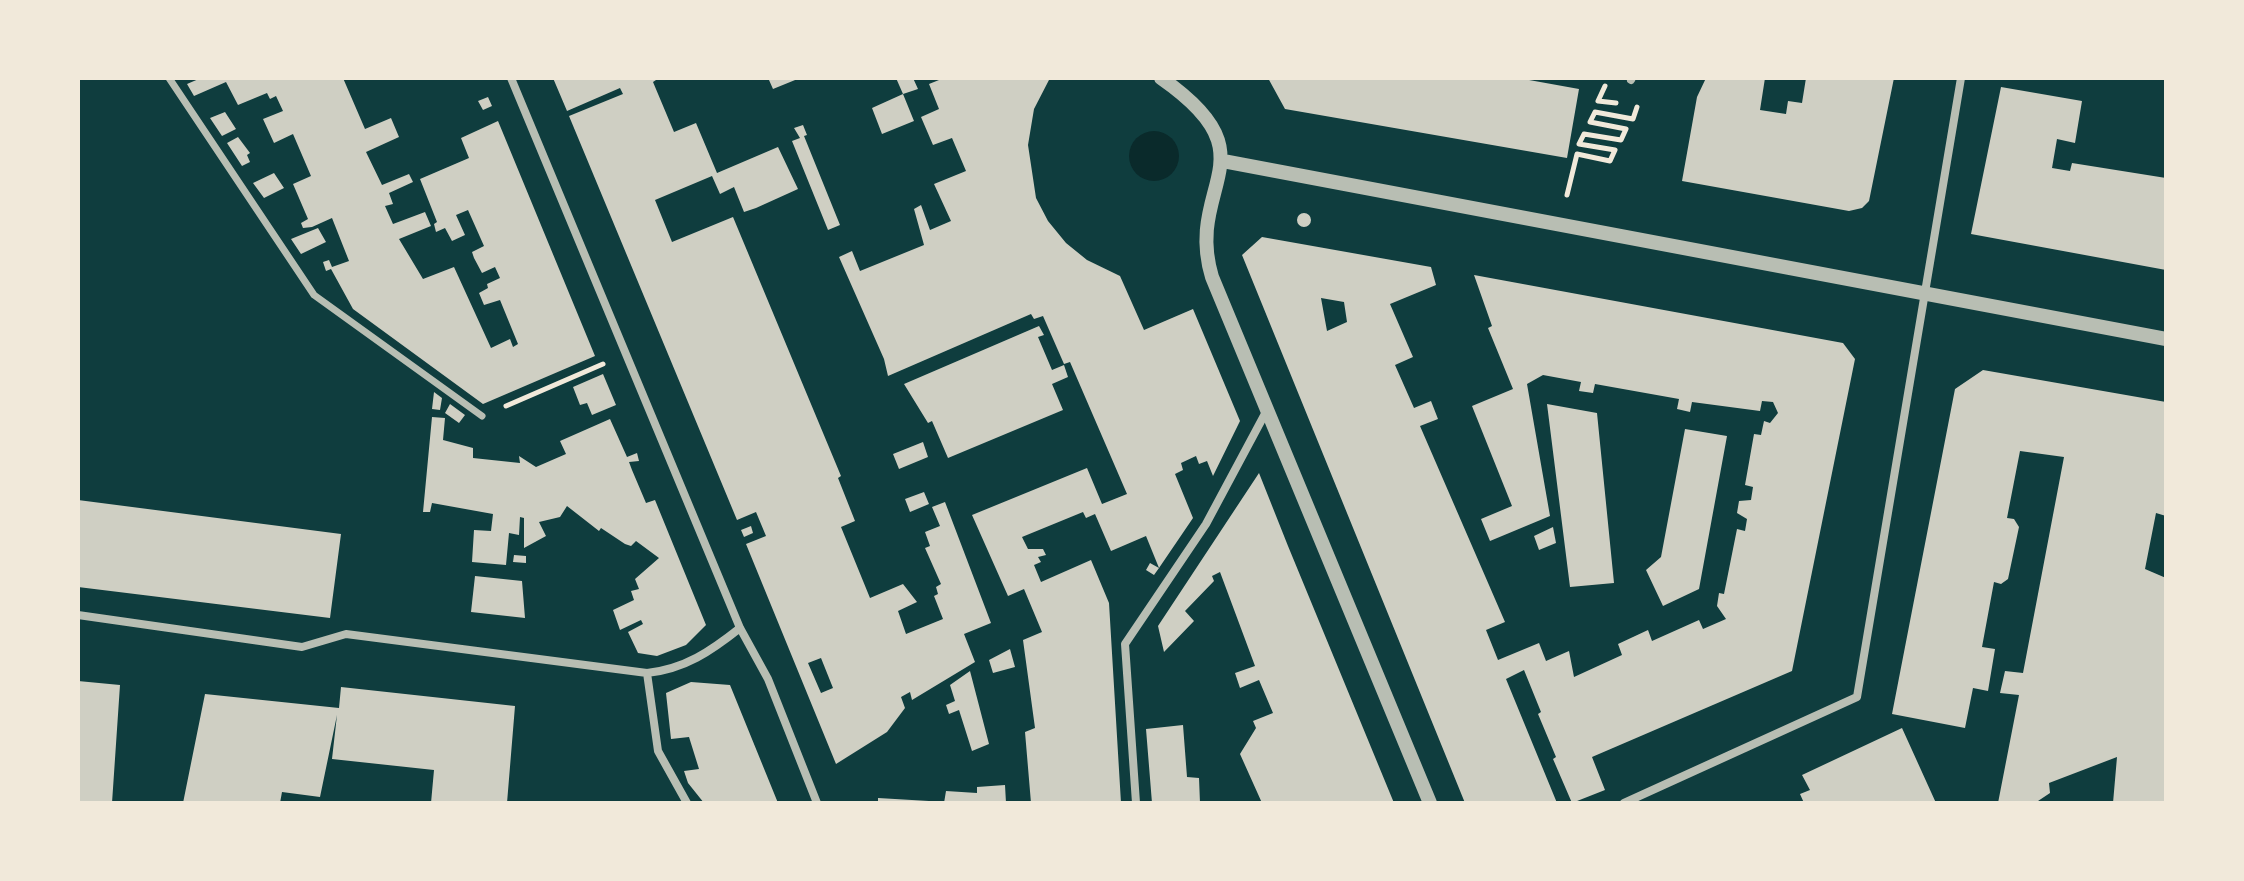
<!DOCTYPE html>
<html>
<head>
<meta charset="utf-8">
<style>
	body { margin:0 }
	#map { position:relative; width:2244px; height:881px; overflow:hidden; background:#0f3d3e; font-family:"Fira Sans Condensed",sans-serif }
	canvas { display:block }
	.frame { position:absolute; inset:0; border:80px solid #f1e9da; pointer-events:none }
</style>
</head>
<body>
<div id="map">
<canvas width="2244" height="881"></canvas>
<div class="frame"></div>
</div>
<script>
const c = document.querySelector('canvas').getContext('2d');
c.lineJoin = 'round';
function fill(path, color) {
  c.fillStyle = color;
  c.fill(path, 'evenodd');
}
function stroke(path, color, width, dash) {
  c.strokeStyle = color;
  c.lineWidth = width;
  c.lineCap = dash ? 'butt' : 'round';
  c.setLineDash(dash || []);
  c.stroke(path);
}
fill(new Path2D(`
	M1129 156a25 25 0 1 1 50 0a25 25 0 1 1-50 0Z`), '#0a2a2b');
fill(new Path2D(`
	M201,78H343L365,129L391,118L399,137L366,152L382,185L409,174L413,182L389,193L393,204L385,206L393,224L425,212L431,226L399,239L423,279L454,267L491,348L510,339L513,347L518,344L500,300L484,305L479,293L488,288L487,284L500,278L495,267L482,273L474,258L472,252L484,246L468,210L456,215L465,235L452,241L445,228L436,232L434,224L437,222L420,179L469,158L461,138L498,121L595,356L483,404L353,309L331,269L326,271L323,262L329,260L332,267L349,261L332,218L312,227L303,228L301,223L308,219L293,184L311,176L293,134L274,143L263,119L283,111L276,96L270,99L267,93L238,105L226,82L194,96L187,84Z
	M553,78H659L653,82L674,132L696,123L717,173L778,147L798,189L756,208L744,212L734,187L720,194L712,176L655,200L672,242L733,217L841,476L838,478L855,521L841,527L870,598L903,584L917,602L898,611L906,634L943,619L934,596L938,594L936,587L941,584L925,548L930,546L925,532L940,526L932,507L945,502L991,623L964,634L975,662L912,700L910,692L901,697L905,708L887,732L836,764L746,544L766,536L756,512L737,520L569,116L623,94L620,88L567,111ZM821,658L833,688L821,693L808,663Z
	M773,78H800L773,89L769,80Z
	M896,78H913L918,89L903,94Z
	M944,78H1050L1034,109L1028,145L1036,198L1048,221L1066,243L1087,260L1120,276L1144,330L1193,309L1240,421L1213,476L1207,461L1199,464L1196,456L1181,463L1183,470L1175,474L1193,518L1159,568L1154,575L1146,570L1150,563L1159,568L1146,536L1111,551L1095,514L1086,518L1083,512L1022,537L1028,549H1043L1046,555L1038,557L1041,562L1034,565L1041,582L1091,560L1109,603L1121,803H1031L1025,732L1035,728L1023,640L1042,632L1024,589L1008,596L972,515L1087,468L1102,504L1127,494L1070,362L1064,364L1043,316L1034,319L1031,314L888,376L884,359L839,257L852,251L860,271L924,245L914,209L921,205L930,230L951,221L934,184L966,171L952,138L933,145L921,117L939,109L929,84Z
	M1268,78H1518L1579,89L1567,158L1285,109Z
	M1706,78H1765L1760,110L1786,114L1788,101L1802,103L1806,78H1894L1869,201L1862,208L1849,211L1682,181L1697,97Z
	M2001,87L2082,101L2075,143L2057,139L2052,168L2070,171L2072,163L2166,178V270L1971,234Z
	M903,94L914,121L882,134L872,108Z
	M488,97L492,106L483,110L478,101Z
	M225,112L236,129L222,136L210,118Z
	M803,125L807,135L804,136L840,225L828,230L792,141L800,138L794,128Z
	M238,137L250,153L247,155L250,162L242,166L227,143Z
	M274,173L284,188L264,198L253,183Z
	M1297 220a7 7 0 1 1 14 0a7 7 0 1 1-14 0Z
	M318,228L326,242L301,254L291,239Z
	M1262,237L1431,267L1436,285L1390,304L1413,357L1395,365L1414,408L1431,401L1438,419L1420,426L1505,622L1486,630L1498,660L1539,643L1546,661L1569,651L1574,677L1622,655L1618,644L1648,630L1652,641L1699,620L1703,629L1726,619L1717,606L1719,593L1724,594L1737,529L1745,531L1747,519L1737,513L1739,501L1751,500L1753,487L1745,485L1754,434L1761,435L1764,421L1770,423L1778,413L1773,402L1762,401L1760,411L1692,402L1690,412L1677,409L1679,399L1595,384L1593,393L1579,391L1581,382L1543,375L1527,384L1550,516L1490,541L1481,519L1512,506L1472,406L1513,389L1488,328L1492,326L1474,275L1843,343L1855,359L1792,671L1592,757L1605,790L1572,803L1553,759L1556,757L1538,714L1541,712L1524,670L1506,679L1557,803H1465L1242,255ZM1321,298L1344,302L1347,322L1327,331Z
	M1039,326L1044,335L1038,337L1052,370L1064,365L1068,377L1052,384L1063,410L948,458L932,421L928,423L904,384Z
	M1983,370L2166,402V516L2156,513L2145,569L2166,578V803H2113L2117,757L2049,783L2050,793L2035,803H1998L2019,695L2000,693L2005,671L2023,673L2064,457L2020,451L2007,518L2014,519L2019,527L2008,579L2001,584L1994,582L1982,647L1995,649L1988,691L1973,688L1965,728L1892,714L1955,389Z
	M603,374L616,405L592,415L587,403L580,405L573,387Z
	M434,392L442,398L440,410L432,409Z
	M450,404L465,415L459,423L445,413Z
	M1547,404L1597,413L1614,583L1570,587Z
	M432,417L445,418L443,440L473,448V458L520,463L519,456L536,467L566,454L560,441L610,419L627,457L637,453L639,461L629,462L632,470L646,503L655,500L706,625L686,645L657,656L638,653L628,632L643,624L641,620L620,630L613,610L634,600L631,591L639,589L635,579L659,558L636,541L631,546L625,544L601,528L599,531L567,506L560,517L539,522L546,536L524,548V518L520,517L519,535L509,533L506,565L472,562L474,530L491,531L493,514L432,503L430,512H423Z
	M1685,429L1727,436L1699,589L1663,606L1646,570L1661,557Z
	M923,442L928,457L899,469L893,454Z
	M1259,473L1288,546L1394,803H1262L1240,754L1256,728L1253,721L1273,713L1259,680L1240,688L1235,673L1255,666L1220,572L1212,576L1214,581L1185,611L1194,621L1164,652L1158,626Z
	M924,492L929,504L910,512L905,499Z
	M78,500L341,534L330,618L78,587Z
	M751,526L753,533L744,537L741,530Z
	M1553,527L1556,543L1539,550L1534,536Z
	M514,555L526,556V563L513,562Z
	M475,576L522,581L525,618L471,612Z
	M1010,649L1015,667L993,673L989,660Z
	M970,671L989,744L972,751L959,710L949,714L946,705L955,701L950,685Z
	M78,681L120,685L112,803H78Z
	M691,682L730,685L778,803H704L688,783L684,771L699,769L689,737L671,739L666,693Z
	M341,687L515,706L507,803H431L434,770L332,759L337,715L320,797L282,792L280,803H183L205,694L339,708Z
	M1183,725L1187,777L1199,778L1200,803H1152L1146,729Z
	M1902,728L1936,803H1804L1800,794L1810,790L1802,775Z
	M1005,785L1006,803H944L946,791L977,793V787Z
	M878,798L929,801V803H878Z`), '#cfcfc3');
stroke(new Path2D(`
	M1605,86L1598,101L1616,103
	M1567,195L1577,154L1610,161L1615,150L1579,144L1584,134L1621,140L1626,129L1590,122L1595,112L1633,119L1637,107
	M506,406L603,364`), '#f1e9da', 5);
stroke(new Path2D(`
	M169,78L314,295L482,416`), '#b8beb3', 7);
stroke(new Path2D(`
	M511,78L740,628L768,679L817,803
	M1631,80L1632,78
	M78,615L302,647L346,634L647,673C685,669 711,651 740,628
	M647,673L658,751L687,803
	M1136,803L1125,644L1206,524L1267,410
	M1624,803L1857,697L1961,78`), '#b8beb3', 8);
stroke(new Path2D(`
	M1161,78C1276,158 1184,184 1212,277L1430,803
	M1223,161L2166,339`), '#b8beb3', 14);
</script>
</body>
</html>
